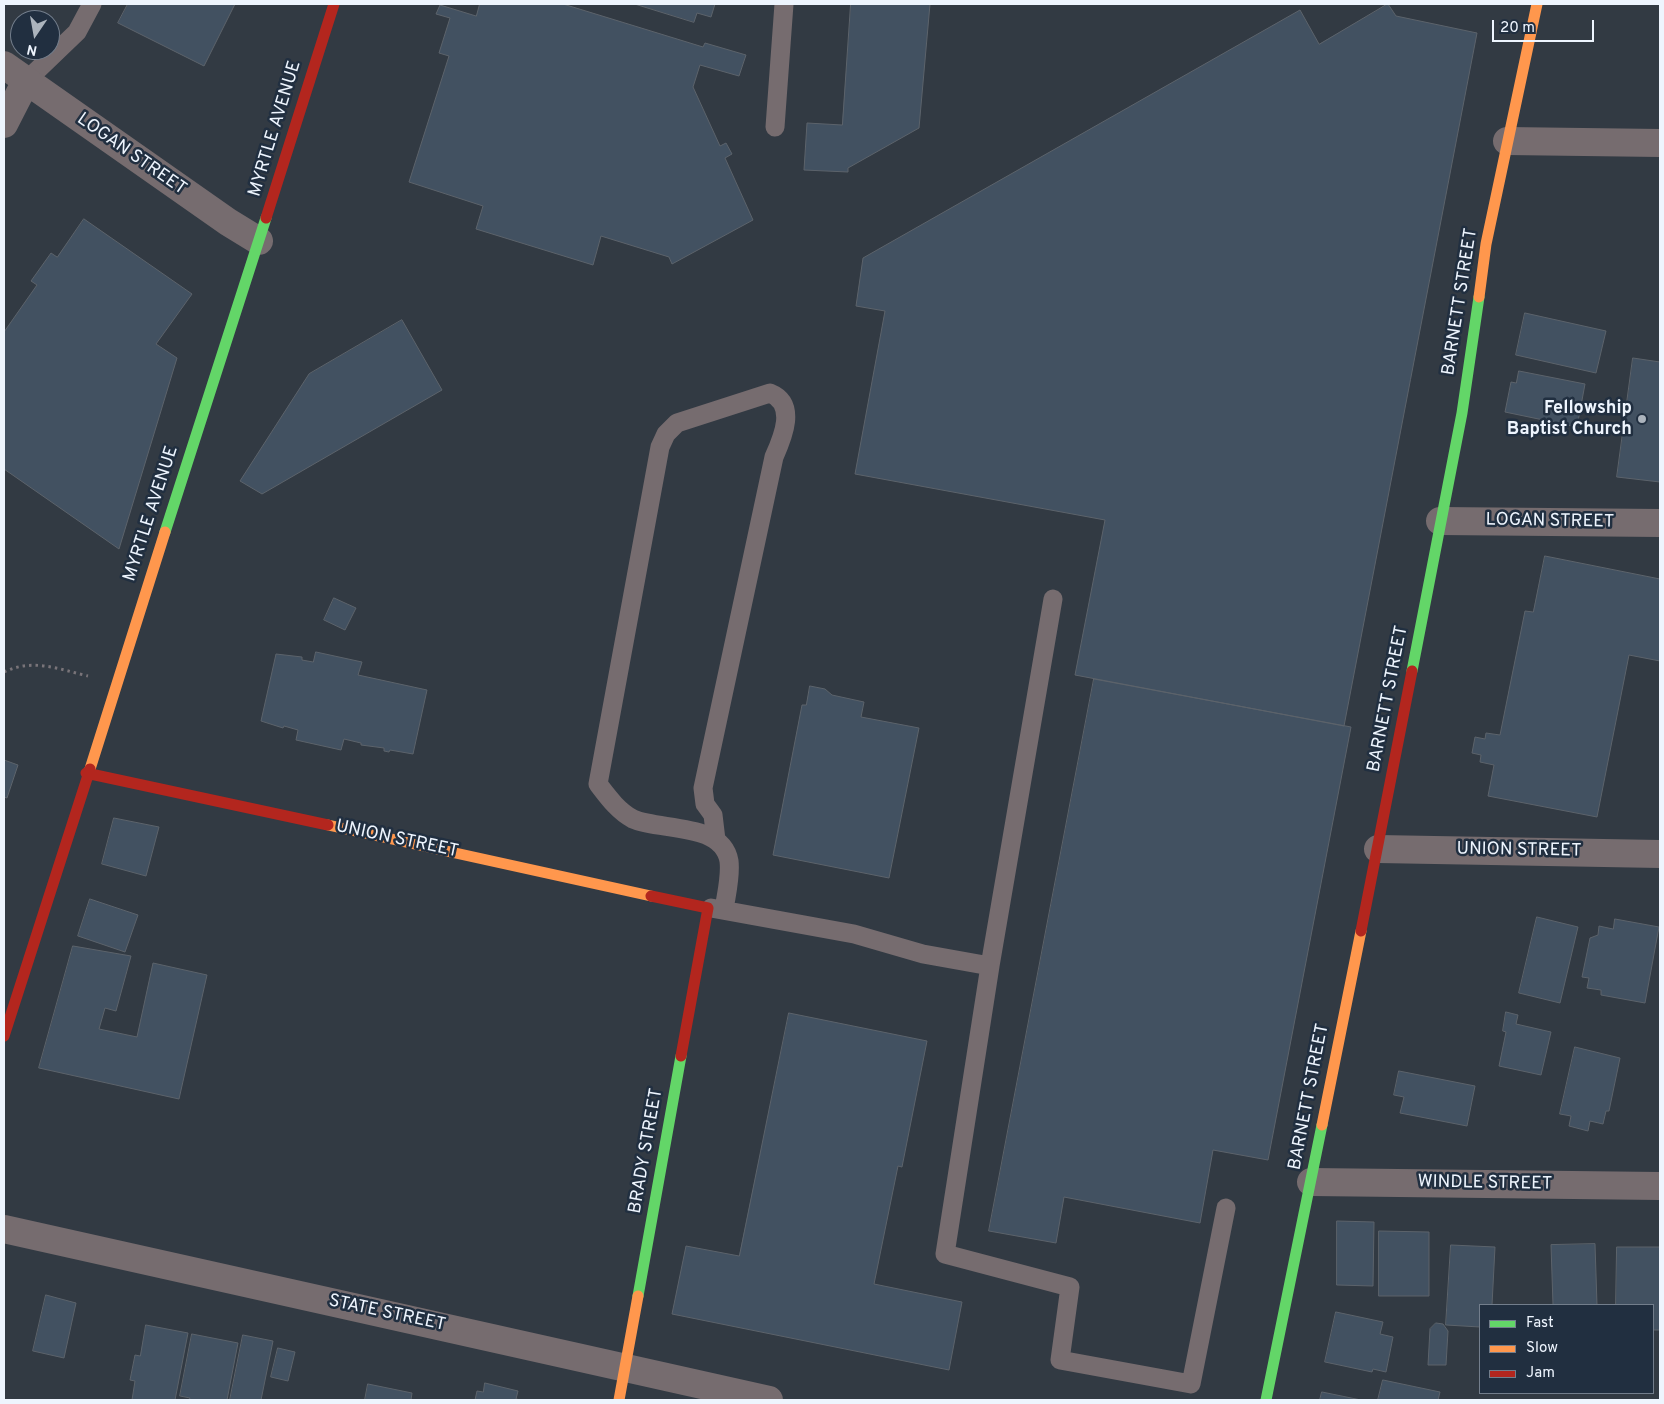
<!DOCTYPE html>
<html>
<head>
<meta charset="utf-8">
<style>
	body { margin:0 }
	#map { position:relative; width:1664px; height:1404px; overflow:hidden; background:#323a43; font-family:Overpass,sans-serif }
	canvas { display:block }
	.frame { position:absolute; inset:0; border:5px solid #eef5fe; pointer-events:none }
	.legend { position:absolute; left:1479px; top:1304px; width:175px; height:90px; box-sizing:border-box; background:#212f40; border:1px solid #737e8c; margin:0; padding:6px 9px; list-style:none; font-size:15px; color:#eef5fe }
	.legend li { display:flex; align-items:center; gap:10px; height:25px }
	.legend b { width:25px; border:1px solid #737e8c }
	.north { position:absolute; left:10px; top:10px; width:50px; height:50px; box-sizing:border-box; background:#212f40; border:1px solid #737e8c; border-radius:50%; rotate:192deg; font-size:14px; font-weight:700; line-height:20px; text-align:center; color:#eef5fe }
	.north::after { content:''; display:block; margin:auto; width:18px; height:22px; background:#acb4bd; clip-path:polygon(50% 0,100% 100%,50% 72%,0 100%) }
	.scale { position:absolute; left:1492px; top:20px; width:102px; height:22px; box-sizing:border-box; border:2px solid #eef5fe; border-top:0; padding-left:6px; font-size:15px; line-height:18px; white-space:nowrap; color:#eef5fe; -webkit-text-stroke:4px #212f40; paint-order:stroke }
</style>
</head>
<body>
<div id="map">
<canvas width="1664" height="1404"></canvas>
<div class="frame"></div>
<ul class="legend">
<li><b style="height:6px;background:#63d668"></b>Fast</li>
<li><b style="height:6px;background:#ff974d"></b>Slow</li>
<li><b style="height:6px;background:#b3261e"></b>Jam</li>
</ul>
<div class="north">N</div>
<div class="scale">20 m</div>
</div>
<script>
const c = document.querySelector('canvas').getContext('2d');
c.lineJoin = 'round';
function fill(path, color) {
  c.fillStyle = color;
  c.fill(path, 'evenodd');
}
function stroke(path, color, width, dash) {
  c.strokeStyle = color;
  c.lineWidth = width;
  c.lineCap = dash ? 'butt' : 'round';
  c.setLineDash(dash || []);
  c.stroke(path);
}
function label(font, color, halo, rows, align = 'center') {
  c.font = font + ' Overpass,sans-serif';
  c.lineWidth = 5;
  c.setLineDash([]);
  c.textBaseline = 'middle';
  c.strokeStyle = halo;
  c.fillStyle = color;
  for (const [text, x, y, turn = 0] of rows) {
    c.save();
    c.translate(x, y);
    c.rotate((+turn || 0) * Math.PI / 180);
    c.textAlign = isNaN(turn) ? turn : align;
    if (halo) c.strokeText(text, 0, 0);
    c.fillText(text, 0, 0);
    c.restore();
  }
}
const building = new Path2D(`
	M128,4H235L204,66L118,23Z
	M480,4H563L703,47L705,43L746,55L739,76L700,65L693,87L720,146L726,143L732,154L725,158L753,220L672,264L669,257L601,236L593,265L476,229L483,206L409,182L449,56L439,53L450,18L436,14L440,5L476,16Z
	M635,4H715L711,17L697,13L694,22Z
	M851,4H930L919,128L848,168V172L804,170L807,123L842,125Z
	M1388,4L1396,16L1477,33L1344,726L1075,675L1105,520L855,474L885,311L856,306L863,258L1300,10L1319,44Z
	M84,219L192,294L156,344L177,358L119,549L4,469V332L37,285L31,281L51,253L57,257Z
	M1525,313L1606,331L1596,373L1516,355Z
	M402,320L442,390L262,494L240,481L309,374Z
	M1633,358L1660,362V482L1617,477Z
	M1519,371L1585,384L1577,427L1505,412L1511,382L1516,383Z
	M1545,556L1660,579V661L1629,655L1597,817L1488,796L1494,765L1480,762L1481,755L1472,753L1475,737L1485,739L1486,733L1500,735L1525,611L1533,612Z
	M334,598L356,608L345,630L324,620Z
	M316,652L362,662L358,675L427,690L413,754L390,750L389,752L384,751V748L361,745V743L344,739L341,750L296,740L298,730L284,726L283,728L261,721L276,654L302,657V660L313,662Z
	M1094,679L1351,727L1268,1160L1213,1150L1200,1223L1064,1197L1056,1243L989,1231Z
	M810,686L825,689L832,695L864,702L861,717L919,728L889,878L773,855L802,705H806Z
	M4,760L18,765L7,798L4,797Z
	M114,818L159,827L146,876L102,864Z
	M90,899L138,915L125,952L78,936Z
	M1537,917L1578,927L1560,1003L1519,993Z
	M1615,919L1659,927L1645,1003L1601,995V990L1587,988L1589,978L1582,977L1590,938L1598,935L1599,926L1613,929Z
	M73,946L131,956L116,1011L105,1008L99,1029L137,1037L153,963L207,975L179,1099L39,1068Z
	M1506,1012L1518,1015L1516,1024L1551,1032L1541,1075L1499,1066L1506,1032L1503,1031Z
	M789,1013L927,1041L902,1167L898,1166L874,1284L962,1302L949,1370L672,1314L686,1246L739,1256Z
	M1575,1047L1620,1058L1609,1111H1606L1603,1124L1590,1121L1588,1131L1569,1126L1571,1116L1560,1114Z
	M1399,1071L1475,1086L1467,1126L1400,1113L1404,1097L1394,1095Z
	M1337,1221L1374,1222L1373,1286L1337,1285Z
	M1379,1231L1429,1232V1296H1379Z
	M1595,1244L1597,1305H1553L1551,1245Z
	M1451,1245L1495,1247L1492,1305H1480V1327L1446,1325Z
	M1617,1247H1660V1330H1653V1305H1616Z
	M46,1295L76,1303L64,1358L33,1351Z
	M1336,1312L1383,1322L1380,1334L1393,1337L1386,1372L1373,1369L1372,1372L1325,1362Z
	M1436,1323L1443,1324L1448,1331L1446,1365H1428L1430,1329Z
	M146,1325L188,1333L175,1400H132L135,1381L130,1380L135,1355L140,1356Z
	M192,1334L238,1343L227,1400H189L190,1398L180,1396Z
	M243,1335L273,1341L261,1400H230Z
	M278,1348L295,1352L288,1381L271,1377Z
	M1383,1380L1440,1392L1438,1400H1378Z
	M485,1383L518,1391L516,1399L521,1400H475L477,1391L483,1392Z
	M368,1384L412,1393L411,1400H365Z
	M1322,1392L1361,1400H1320Z`);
fill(building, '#425161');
stroke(building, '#5c636b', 1);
stroke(new Path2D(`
	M4,672C33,658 58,669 88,676`), '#797479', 3, [2.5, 4]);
stroke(new Path2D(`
	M26,81L77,32L92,4
	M775,127L784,4
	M716,840L713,815L705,804L703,788L774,457C783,437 797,404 770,393L677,423L666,434L660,447L598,784C608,797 618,811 633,819C660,831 722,822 729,861C731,877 726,895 724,910
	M711,908L854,934L923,954L990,966L945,1254L1070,1287L1060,1360L1191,1384L1226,1208
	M990,966L1053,599`), '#766c6f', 19);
stroke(new Path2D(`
	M4,65L228,222L259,241
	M4,124L26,81
	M1507,141L1660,143
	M1440,521L1660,523
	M1378,849L1660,854
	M1311,1182L1660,1186
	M4,1229L769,1400`), '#766c6f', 28);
stroke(new Path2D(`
	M165,532L266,218
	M1412,671L1462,413L1479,297
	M638,1296L681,1056
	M1266,1400L1322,1125`), '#63d668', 11);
stroke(new Path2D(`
	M1479,297L1486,244L1537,4
	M90,769L165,532
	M328,825L651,896
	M1322,1125L1361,931
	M619,1400L638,1296`), '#ff974d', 11);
stroke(new Path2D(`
	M266,218L334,4
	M86,773L328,825
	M651,896L708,908L681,1056
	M1361,931L1412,671
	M4,1036L90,769`), '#b3261e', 11);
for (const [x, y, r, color] of [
	[1642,419,5,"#acb4bd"]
]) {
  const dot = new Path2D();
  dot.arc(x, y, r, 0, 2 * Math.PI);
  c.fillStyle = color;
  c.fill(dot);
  stroke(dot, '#212f40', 2);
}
label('18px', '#eef5fe', '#212f40', [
	["MYRTLE AVENUE",276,129,-73],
	["LOGAN STREET",131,155,35],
	["BARNETT STREET",1461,302,-81],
	["MYRTLE AVENUE",152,514,-72],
	["LOGAN STREET",1550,522,1],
	["BARNETT STREET",1389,699,-79],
	["UNION STREET",397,840,12],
	["UNION STREET",1519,851,1],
	["BARNETT STREET",1310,1097,-79],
	["BRADY STREET",647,1151,-80],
	["WINDLE STREET",1485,1184,1],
	["STATE STREET",387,1314,12]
]);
label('bold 18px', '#eef5fe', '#212f40', [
	["Fellowship",1632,409],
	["Baptist Church",1632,430]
], 'right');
</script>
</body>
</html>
